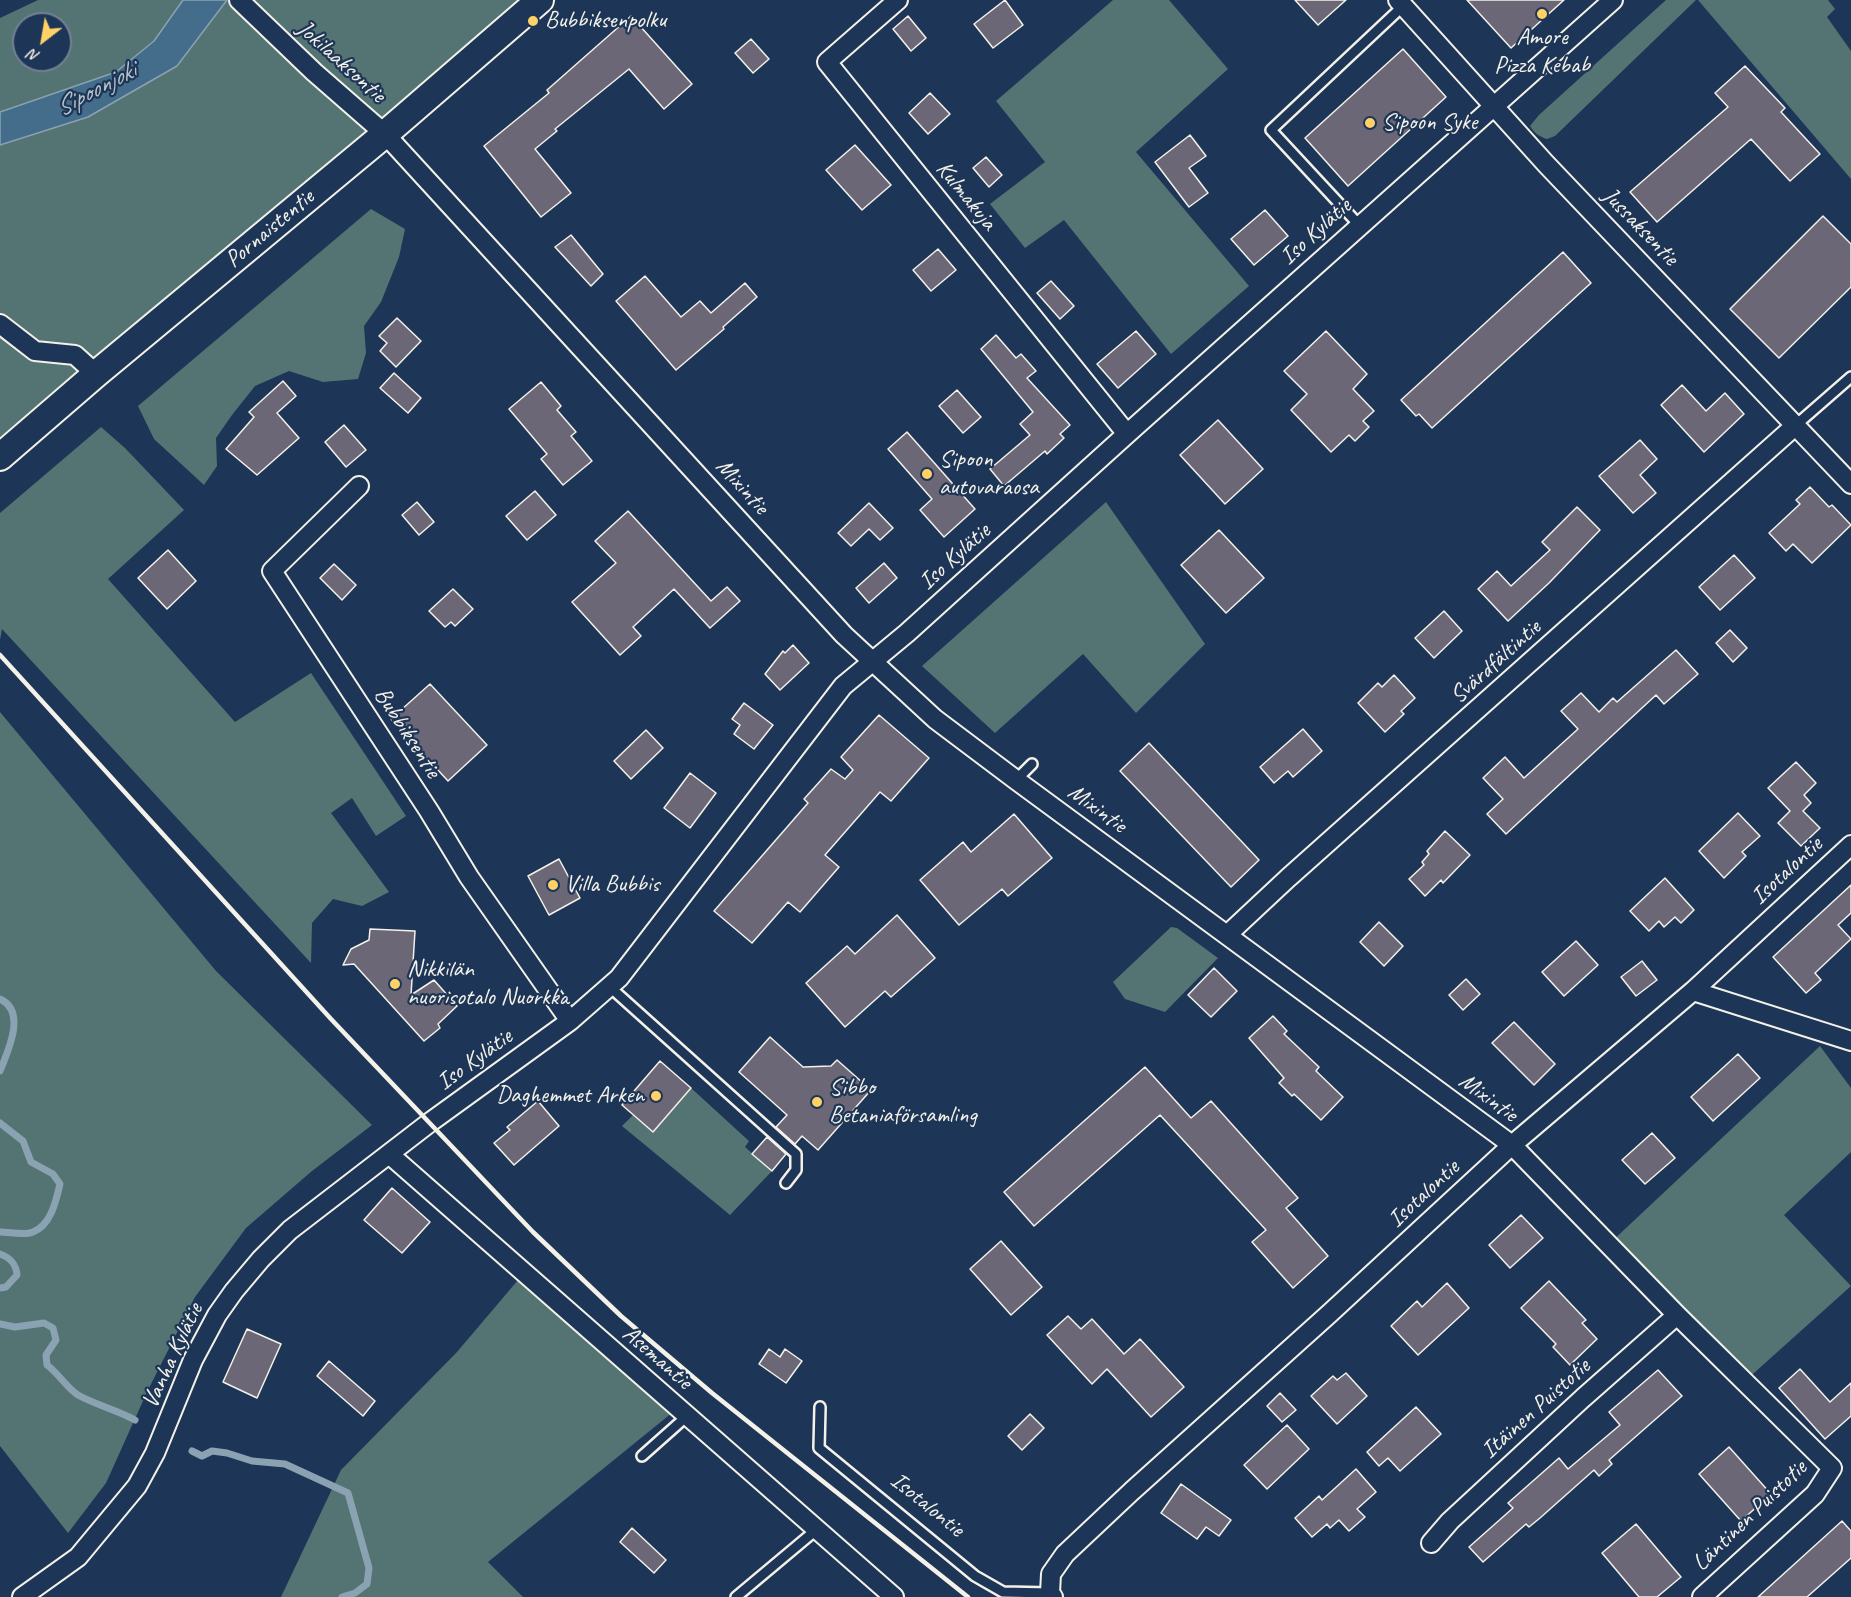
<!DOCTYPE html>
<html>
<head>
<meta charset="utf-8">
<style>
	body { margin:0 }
	#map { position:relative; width:1851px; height:1597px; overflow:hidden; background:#1d3557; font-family:Caveat,sans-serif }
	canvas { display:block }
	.north { position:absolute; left:12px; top:12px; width:60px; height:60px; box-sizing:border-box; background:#1d3557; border:2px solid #738091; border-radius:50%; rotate:211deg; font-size:16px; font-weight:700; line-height:24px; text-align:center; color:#f4f1e8 }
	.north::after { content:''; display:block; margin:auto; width:21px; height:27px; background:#ffd166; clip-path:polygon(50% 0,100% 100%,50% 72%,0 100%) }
</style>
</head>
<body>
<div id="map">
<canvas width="1851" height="1597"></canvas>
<div class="north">N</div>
</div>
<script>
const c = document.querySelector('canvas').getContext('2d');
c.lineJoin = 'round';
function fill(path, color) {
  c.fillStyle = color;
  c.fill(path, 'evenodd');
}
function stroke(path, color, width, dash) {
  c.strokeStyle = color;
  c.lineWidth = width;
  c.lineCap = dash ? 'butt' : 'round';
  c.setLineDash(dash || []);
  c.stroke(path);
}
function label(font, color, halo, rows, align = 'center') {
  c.font = font + ' Caveat,sans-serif';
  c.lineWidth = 4.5;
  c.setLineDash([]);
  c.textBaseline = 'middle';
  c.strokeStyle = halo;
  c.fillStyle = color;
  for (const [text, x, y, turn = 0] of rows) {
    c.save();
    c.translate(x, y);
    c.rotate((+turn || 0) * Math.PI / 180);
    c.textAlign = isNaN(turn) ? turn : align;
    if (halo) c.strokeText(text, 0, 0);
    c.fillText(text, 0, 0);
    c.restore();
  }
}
fill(new Path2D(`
	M38,0H183L154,41L116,72L0,112V18ZM24,24H60V60H24Z
	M227,0H539L0,457V145L177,66Z
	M1113,0H1169L1228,69L1136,152L1249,286L1171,354L1064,220L1025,248L990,204L1045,162L996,101Z
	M1666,0H1696L1555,136L1547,139C1540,137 1534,133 1530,126L1539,115Z
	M1698,0H1828L1835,9L1827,17L1851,51V179Z
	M371,209L405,229L399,257L381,302L364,326L366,353L358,379L323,382L289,371L255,386L232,415L216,438L217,466L204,485L154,439L138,406Z
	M101,427L125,448L184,510L108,579L235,722L311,673L406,816L376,836L352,798L331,813L389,892L362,906L333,899L312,923L311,963L2,629L0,640V513Z
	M1106,502L1205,644L1136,713L1083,654L995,733L922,666Z
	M0,712L216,971L372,1125L312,1171L246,1228L195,1297L147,1392L106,1483L68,1533L0,1446Z
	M1171,927L1177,928L1218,958L1165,1012L1125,999L1113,982Z
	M1820,1046L1851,1088V1152L1784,1215L1851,1286L1745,1381L1609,1244Z
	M691,1088L749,1141L745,1147L772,1171L730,1215L622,1126L633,1115L653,1132Z
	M524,1273L678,1408L488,1562L523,1597H281L341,1470L457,1352Z`), '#547473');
const water = new Path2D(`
	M183,0H227L177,66L88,117L0,145V112L116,72L154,41Z`);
fill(water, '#446d8c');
stroke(water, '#8aa2b1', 1.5);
stroke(new Path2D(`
	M0,999C27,1011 8,1051 0,1071
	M0,1123L23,1141L31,1162L53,1174L60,1184C56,1201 51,1225 33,1232C24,1236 10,1232 0,1232
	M0,1254C11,1258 16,1264 17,1275L6,1287L0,1288
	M0,1324L15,1327L44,1323L53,1328L56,1340L46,1355L47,1365C58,1373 68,1389 78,1395C96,1405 117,1410 135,1420
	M192,1451L202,1456L212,1451L227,1453L252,1461L285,1464L348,1493L369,1568L367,1584L355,1593L342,1597`), '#8aa2b1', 7);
const building = new Path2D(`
	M1005,0L1023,25L993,48L974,24Z
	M1295,0H1346L1318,25Z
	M1467,0H1564L1511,48Z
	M631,16L692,84L664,109L629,69L555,129L557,131L535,149L571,193L541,217L484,146L549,93L547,90Z
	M908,16L926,38L911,51L893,29Z
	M751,39L769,59L753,73L735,53Z
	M1403,49L1446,97L1348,186L1305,138Z
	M1745,66L1785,108L1781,112L1820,154L1790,181L1751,139L1657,222L1630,192L1728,107L1715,93Z
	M930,93L950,114L928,134L909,113Z
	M1190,135L1206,156L1189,168L1208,193L1189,207L1155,162Z
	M855,145L891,185L862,210L826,170Z
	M986,157L1002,175L989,187L973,168Z
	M1265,210L1288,236L1254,265L1231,239Z
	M1823,216L1851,244V287L1779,358L1730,309Z
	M571,235L603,274L591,286L555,247Z
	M938,249L956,270L931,291L913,270Z
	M1563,252L1591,283L1432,428L1419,414L1416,416L1401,400Z
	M645,276L681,317L700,301L711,313L745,283L757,297L723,327L724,329L676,370L616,301Z
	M1051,281L1074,306L1060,319L1037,293Z
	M397,318L421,341L396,367L380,351L387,343L379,336Z
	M1136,331L1156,354L1118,388L1097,364Z
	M1326,331L1367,374L1353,389L1374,411L1363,421L1369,427L1355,441L1349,435L1331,452L1291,410L1307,394L1284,371Z
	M996,335L1016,358L1021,354L1036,371L1027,378L1070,425L1060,434L1064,438L1047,454L1045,451L1004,486L990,469L1030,435L1020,424L1033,412L981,349Z
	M394,373L421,398L408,413L380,388Z
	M283,381L296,396L277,413L299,438L257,475L226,449L254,417L249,412Z
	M541,382L561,406L557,410L576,432L571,436L592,461L563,485L541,459L547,454L509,409Z
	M1682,385L1706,411L1725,393L1744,414L1704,452L1661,405Z
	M957,390L981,417L963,433L939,406Z
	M1218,420L1263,469L1225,504L1180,455Z
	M344,425L366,450L346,467L325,442Z
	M907,432L975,509L944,537L920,510L932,499L888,449Z
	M1640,440L1657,459L1640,475L1656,493L1633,513L1599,476Z
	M1810,487L1829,507L1832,505L1851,525L1812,563L1793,544L1786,551L1769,533L1800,504L1796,500Z
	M535,491L556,515L527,540L506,516Z
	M417,502L434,522L419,535L402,515Z
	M869,503L893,528L880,540L869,529L851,546L838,533Z
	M1577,507L1600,530L1549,583L1508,621L1478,589L1497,571L1511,586L1550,550L1542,542Z
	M628,511L711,601L727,587L740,601L710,628L674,589L633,627L641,636L620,655L572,602L616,563L595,541Z
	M1219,530L1264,578L1226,613L1181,565Z
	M168,550L196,581L167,609L138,578Z
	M1734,555L1755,578L1720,610L1699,587Z
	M884,563L897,578L869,603L856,588Z
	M334,564L356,585L342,600L320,578Z
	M453,589L473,609L455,626L451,622L445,627L429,611Z
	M1444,611L1462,631L1434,658L1415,638Z
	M1730,630L1747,648L1733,662L1716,643Z
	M793,645L809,663L780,690L765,674L783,651L785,653Z
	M1676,650L1698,674L1664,704L1656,695L1506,834L1487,814L1503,799L1483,778L1505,757L1524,778L1578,729L1561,711L1581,693L1599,712L1613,698L1617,702Z
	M1394,675L1415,698L1401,711L1404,714L1385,732L1358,703L1378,683L1382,687Z
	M430,684L487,745L448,781L391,719Z
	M744,703L773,725L754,749L734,734L740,725L732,719Z
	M879,715L929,758L891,801L880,792L825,855L839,867L800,912L788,902L752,943L714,911L808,803L804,799L831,769L845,779L853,770L841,757Z
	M1303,729L1322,751L1293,777L1288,771L1274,783L1260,767Z
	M646,730L663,748L631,779L614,761Z
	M1149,743L1259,860L1231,887L1120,771Z
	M1796,762L1816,783L1804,795L1811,803L1803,811L1820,828L1801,846L1778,823L1790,811L1768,788Z
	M690,773L716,793L690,828L664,808Z
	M1738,813L1760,836L1742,852L1746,856L1724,878L1699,851Z
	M1014,814L1052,858L1008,896L1002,889L959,925L920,880L963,842L971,852Z
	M1445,831L1470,855L1443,883L1441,880L1425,896L1409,879L1424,865L1422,862L1429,854L1427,851Z
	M559,859L580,898L549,915L528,876Z
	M1665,878L1694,910L1681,923L1675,917L1664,927L1659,921L1649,931L1630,911Z
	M1851,885V913L1838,925L1851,939L1815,973L1821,980L1806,993L1773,957Z
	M897,915L935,958L891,997L885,991L845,1027L806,983L847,946L855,954Z
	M1379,922L1403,946L1384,966L1360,942Z
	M370,929L415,931L411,995L434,980L457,1006L438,1024L440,1028L424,1041L354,964L343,965L351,949L369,940Z
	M1576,941L1598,965L1564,996L1542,972Z
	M1642,961L1657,980L1636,996L1621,977Z
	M1214,968L1237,991L1211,1017L1188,995Z
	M1466,979L1480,994L1463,1010L1449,995Z
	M1273,1016L1287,1031L1284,1034L1319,1067L1316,1071L1343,1097L1321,1120L1294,1094L1292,1096L1279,1083L1284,1078L1249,1038Z
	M1514,1022L1555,1064L1534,1085L1492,1043Z
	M770,1037L803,1067L831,1066L837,1060L871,1090L818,1150L802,1136L795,1144L776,1127L787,1115L739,1072Z
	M1738,1054L1760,1078L1713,1121L1691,1097Z
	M660,1061L691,1088L653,1132L622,1105Z
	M1145,1067L1191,1118L1211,1101L1298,1198L1286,1208L1328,1256L1293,1288L1252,1242L1266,1230L1160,1115L1034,1226L1004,1192Z
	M538,1101L559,1126L514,1165L494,1143L510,1130L507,1127Z
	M1652,1133L1675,1158L1645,1184L1622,1160Z
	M767,1137L786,1154L772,1171L752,1154Z
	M392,1188L430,1222L402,1253L364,1220Z
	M1521,1215L1543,1238L1510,1268L1489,1245Z
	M1001,1241L1042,1287L1011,1315L970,1269Z
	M1549,1281L1586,1320L1582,1323L1597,1339L1570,1365L1553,1347L1556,1344L1521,1308Z
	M1447,1283L1469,1308L1418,1355L1391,1326L1417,1301L1422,1307Z
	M1068,1316L1081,1329L1092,1319L1124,1354L1140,1339L1184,1387L1151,1417L1107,1369L1092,1384L1047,1335Z
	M247,1329L281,1344L257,1398L223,1382Z
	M769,1349L780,1357L785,1349L802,1361L786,1383L759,1364Z
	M329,1361L375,1401L363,1416L317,1376Z
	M1800,1369L1830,1402L1851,1383V1416L1825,1439L1779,1388Z
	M1658,1370L1682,1396L1609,1460L1612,1464L1599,1476L1594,1470L1540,1518L1529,1527L1526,1524L1483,1562L1469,1547L1513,1508L1508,1503L1559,1458L1568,1469L1620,1425L1609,1412Z
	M1346,1373L1367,1396L1337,1424L1311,1396L1333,1376L1337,1380Z
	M1280,1393L1296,1410L1282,1422L1267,1406Z
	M1416,1407L1441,1434L1400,1471L1388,1458L1379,1466L1367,1452Z
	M1030,1414L1044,1428L1022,1450L1008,1436Z
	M1287,1425L1309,1449L1267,1489L1244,1465Z
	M1729,1447L1771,1494L1741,1521L1699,1474Z
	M1356,1469L1376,1492L1357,1509L1365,1517L1349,1531L1339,1520L1330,1528L1327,1524L1312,1537L1295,1518L1319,1496L1322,1500Z
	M1181,1484L1231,1520L1219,1536L1206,1527L1197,1539L1161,1513Z
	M1842,1521L1851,1531V1558L1807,1597H1758Z
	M1636,1524L1681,1577L1657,1597H1639L1602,1553Z
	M632,1528L666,1560L654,1573L620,1542Z`);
fill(building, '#6b6776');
stroke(building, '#f4f1e8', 1.5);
const lane = new Path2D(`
	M1360,226L1271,130L1403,6
	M1796,425L1851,377
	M1016,780L1032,764
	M610,987L796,1154V1170L786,1183
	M820,1407L819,1448L975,1576L1003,1592L1050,1593
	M642,1456L687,1416
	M736,1597L816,1530`);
const street = new Path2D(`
	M239,0L314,72L385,134L844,635L935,719L1016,780L1512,1145L1677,1315L1832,1468L1815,1494L1702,1597
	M898,0L827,62L1127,434
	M1398,0L1546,164L1851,484
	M0,324L35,351L75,355L96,374
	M359,486L272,571L429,811L469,877L570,1021
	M1227,935L1288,878L1796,425
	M1693,991L1851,1041
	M389,1154L894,1597
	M1431,1543L1450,1521L1583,1398L1677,1315
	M22,1597L78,1557L137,1486L155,1453L193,1360L217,1315L234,1291L261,1259L290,1230L429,1123L570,1021L619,978L843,686L907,633L1127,434L1613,0
	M1053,1597L1050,1593L1051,1574L1065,1554L1132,1491L1329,1314L1512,1145L1693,991L1851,845`);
const secondary = new Path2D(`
	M0,457L96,374L385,134L540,0`);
stroke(lane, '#f4f1e8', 14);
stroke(street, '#f4f1e8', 22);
stroke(secondary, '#f4f1e8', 30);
stroke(lane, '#1d3557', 9);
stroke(street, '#1d3557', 18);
stroke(secondary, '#1d3557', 26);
stroke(new Path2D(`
	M0,655L331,1019L533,1232L621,1316L712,1393L968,1597`), '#f4f1e8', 4.5);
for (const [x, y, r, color] of [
	[1542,14,6,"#ffd166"],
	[533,21,6,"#ffd166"],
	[1370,123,6,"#ffd166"],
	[927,474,6,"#ffd166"],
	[553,885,6,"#ffd166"],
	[395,984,6,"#ffd166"],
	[656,1096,6,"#ffd166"],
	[817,1102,6,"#ffd166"]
]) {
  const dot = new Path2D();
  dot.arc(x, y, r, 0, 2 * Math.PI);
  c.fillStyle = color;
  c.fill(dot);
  stroke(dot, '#1d3557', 2);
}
label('24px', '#f4f1e8', '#1d3557', [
	["Bubbiksenpolku",545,21],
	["Amore",1542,38,"center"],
	["Pizza Kebab",1542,66,"center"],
	["Sipoon Syke",1382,123],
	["Sipoon",939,460],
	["autovaraosa",939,488],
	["Villa Bubbis",565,885],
	["Nikkilän",407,970],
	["nuorisotalo Nuorkka",407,998],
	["Sibbo",829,1088],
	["Betaniaförsamling",829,1116],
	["Daghemmet Arken",644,1096,"right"]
], 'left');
label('24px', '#f4f1e8', '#1d3557', [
	["Jokilaaksontie",341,62,42],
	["Kulmakuja",966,196,51],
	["Jussaksentie",1640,227,46],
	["Pornaistentie",270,229,-40],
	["Iso Kylätie",1316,232,-42],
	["Mixintie",742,487,48],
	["Iso Kylätie",955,557,-42],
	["Svärdfältintie",1496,662,-42],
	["Bubbiksentie",407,733,57],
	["Mixintie",1097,809,36],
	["Isotalontie",1787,871,-43],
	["Iso Kylätie",475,1060,-36],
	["Mixintie",1488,1098,36],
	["Isotalontie",1424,1194,-43],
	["Vanha Kylätie",173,1356,-65],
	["Asemantie",657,1358,41],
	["Itäinen Puistotie",1536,1409,-42],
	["Isotalontie",927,1505,39],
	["Läntinen Puistotie",1750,1516,-44]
]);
label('italic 26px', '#b6c3c8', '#1d3557', [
	["Sipoonjoki",96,90,-28]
]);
</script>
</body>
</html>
